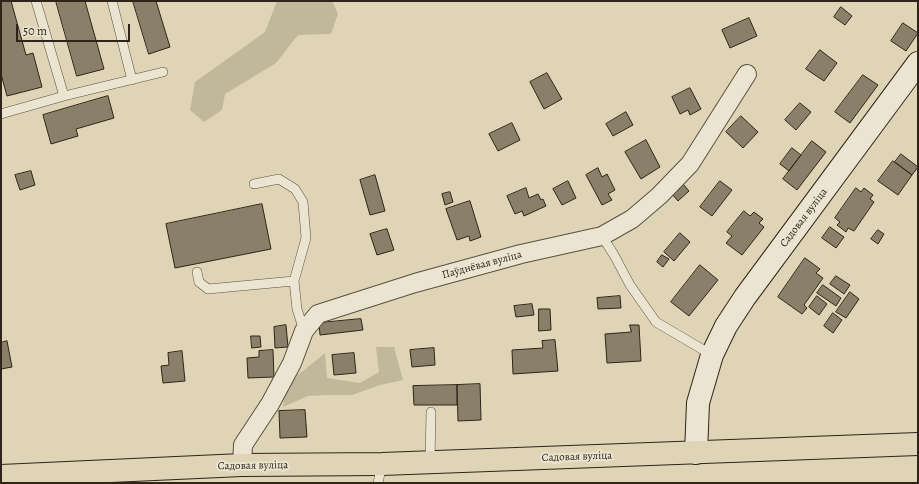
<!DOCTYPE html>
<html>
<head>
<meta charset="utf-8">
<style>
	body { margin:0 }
	#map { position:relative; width:919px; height:484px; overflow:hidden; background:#dfd5b6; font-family:Alegreya,serif }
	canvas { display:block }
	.frame { position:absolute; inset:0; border:2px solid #2e2418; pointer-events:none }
	.scale { position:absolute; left:16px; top:24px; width:114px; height:18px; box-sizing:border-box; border:2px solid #2e2418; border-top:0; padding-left:5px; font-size:12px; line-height:14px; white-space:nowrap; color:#2e2418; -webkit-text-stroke:3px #eae4d0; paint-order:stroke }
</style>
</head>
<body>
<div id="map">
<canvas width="919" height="484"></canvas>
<div class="frame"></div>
<div class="scale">50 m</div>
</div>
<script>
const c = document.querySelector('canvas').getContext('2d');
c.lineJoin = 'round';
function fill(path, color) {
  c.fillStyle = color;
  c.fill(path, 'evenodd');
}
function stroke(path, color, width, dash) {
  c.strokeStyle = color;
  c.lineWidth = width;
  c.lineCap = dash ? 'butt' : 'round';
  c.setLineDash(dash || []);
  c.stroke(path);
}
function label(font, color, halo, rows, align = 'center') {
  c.font = font + ' Alegreya,serif';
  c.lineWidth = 4;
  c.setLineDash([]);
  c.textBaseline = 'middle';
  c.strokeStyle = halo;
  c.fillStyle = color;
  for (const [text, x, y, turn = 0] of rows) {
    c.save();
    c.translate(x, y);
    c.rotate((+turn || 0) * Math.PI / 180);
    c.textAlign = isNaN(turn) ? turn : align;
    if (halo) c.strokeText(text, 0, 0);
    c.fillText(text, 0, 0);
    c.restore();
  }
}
fill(new Path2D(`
	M277,1H332L338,14L331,34L298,35L276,63L225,94L222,110L204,122L190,110L195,82L265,32Z
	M376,347H394L403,380L380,385L352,395H328L308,396L283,407L286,382L303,371L325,353L327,378L360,383L379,372Z`), '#c1b79b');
const building = new Path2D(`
	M1,1H11L26,55L33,53L42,87L7,96L1,74Z
	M56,1H85L104,69L77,76Z
	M133,1H156L170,47L149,54Z
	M841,7L852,16L845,25L834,17Z
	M749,18L757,36L730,48L722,30Z
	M903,23L918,33L906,51L891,41Z
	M820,50L837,63L824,81L806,69Z
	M547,73L562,99L544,109L530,82Z
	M863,75L878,85L850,123L835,112Z
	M690,88L701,109L690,115L688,110L680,114L672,97Z
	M108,96L114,118L76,129L78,136L51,144L43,115Z
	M800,103L811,112L796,130L785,120Z
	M626,112L633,125L613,136L606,124Z
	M741,116L758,132L743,148L726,132Z
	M512,123L520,140L498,151L489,134Z
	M646,140L660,167L641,179L625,152Z
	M812,141L826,152L797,190L783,179Z
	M792,148L801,155L789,171L780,164Z
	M901,154L918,167L912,175L895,162Z
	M893,161L912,175L898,195L878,181Z
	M598,168L602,177L607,174L615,190L608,194L612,200L602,205L586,175Z
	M31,171L35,185L20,190L15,175Z
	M375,175L385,211L370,215L360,180Z
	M568,181L576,198L562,205L553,189Z
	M720,181L732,190L712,216L700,207Z
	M683,184L689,191L678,201L672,194Z
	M526,188L529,198L538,194L541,200L543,199L546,206L524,216L522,211L515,214L507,196Z
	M856,188L861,192L864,188L873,195L870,199L874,202L854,231L848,228L846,232L837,225L840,222L835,218Z
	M450,192L453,202L445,205L442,194Z
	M470,201L481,237L470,241L469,236L457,240L446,209Z
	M262,204L271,249L175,268L166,224Z
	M744,211L750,216L754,212L763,219L759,223L764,227L742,255L726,243L732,236L727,232Z
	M830,227L844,237L836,248L822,238Z
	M387,229L394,250L377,255L370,234Z
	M878,230L884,234L878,244L871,239Z
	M680,233L690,242L674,261L664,252Z
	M662,255L669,259L663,267L657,262Z
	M805,258L820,269L816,273L823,278L804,305L807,308L802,314L778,297Z
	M700,265L718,280L689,316L671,302Z
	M836,276L850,285L844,294L830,284Z
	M823,285L841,298L836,306L817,293Z
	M850,292L859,299L846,318L836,312Z
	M620,296L621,308L598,309L597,298Z
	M817,296L827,304L819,315L809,307Z
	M532,304L534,315L516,317L514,306Z
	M539,309H550L551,330L539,331Z
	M833,313L842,320L833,333L824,326Z
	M361,319L363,330L320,335L319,323Z
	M286,325L288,347L275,348L274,327Z
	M630,325H639L641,361L607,363L605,334L631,332Z
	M251,336H260L261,347L252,348Z
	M555,340L558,371L513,374L512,350L543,348L542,341Z
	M7,341L12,367L1,369V343Z
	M434,348L435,365L412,367L410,350Z
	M273,350L274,377L248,378L247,358L259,357V351Z
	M182,351L185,381L163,383L161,366L169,365L168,353Z
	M354,353L356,373L334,375L332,355Z
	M480,384L481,420L458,421L457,385Z
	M457,385V405H414L413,386Z
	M305,410L307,437L280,438L279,411Z`);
fill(building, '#8a806a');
stroke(building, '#2e2418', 1);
const lane = new Path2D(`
	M36,1L64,96
	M112,1L132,80
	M1,114L64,96L163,72
	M254,184L279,179L295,189L303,202L306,238L294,281
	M602,236L614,255L630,285L656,322L712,355
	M197,272L199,282L208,289L294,281L297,309L304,331
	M430,462L431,412
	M378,483L382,464`);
const street = new Path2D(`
	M242,465L243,445L270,404L292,363L304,331L318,314L415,283L521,254L602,236L632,219L659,196L690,164L747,74`);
const secondary = new Path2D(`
	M696,453L698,403L712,355L726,326L745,297L918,63`);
const primary = new Path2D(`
	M1,476L242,465L382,464L918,444`);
stroke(lane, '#5a5040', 10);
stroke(street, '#5a5040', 20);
stroke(secondary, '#2e2418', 24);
stroke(primary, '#2e2418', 24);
stroke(lane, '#eae4d0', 9);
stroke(street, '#eae4d0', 18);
stroke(secondary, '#eae4d0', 22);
stroke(primary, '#dfd5b6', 22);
label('11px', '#2e2418', '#eae4d0', [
	["Садовая вуліца",804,218,-53],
	["Паўднёвая вуліца",482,265,-15],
	["Садовая вуліца",577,457,-2],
	["Садовая вуліца",253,466,-1]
]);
</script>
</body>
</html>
